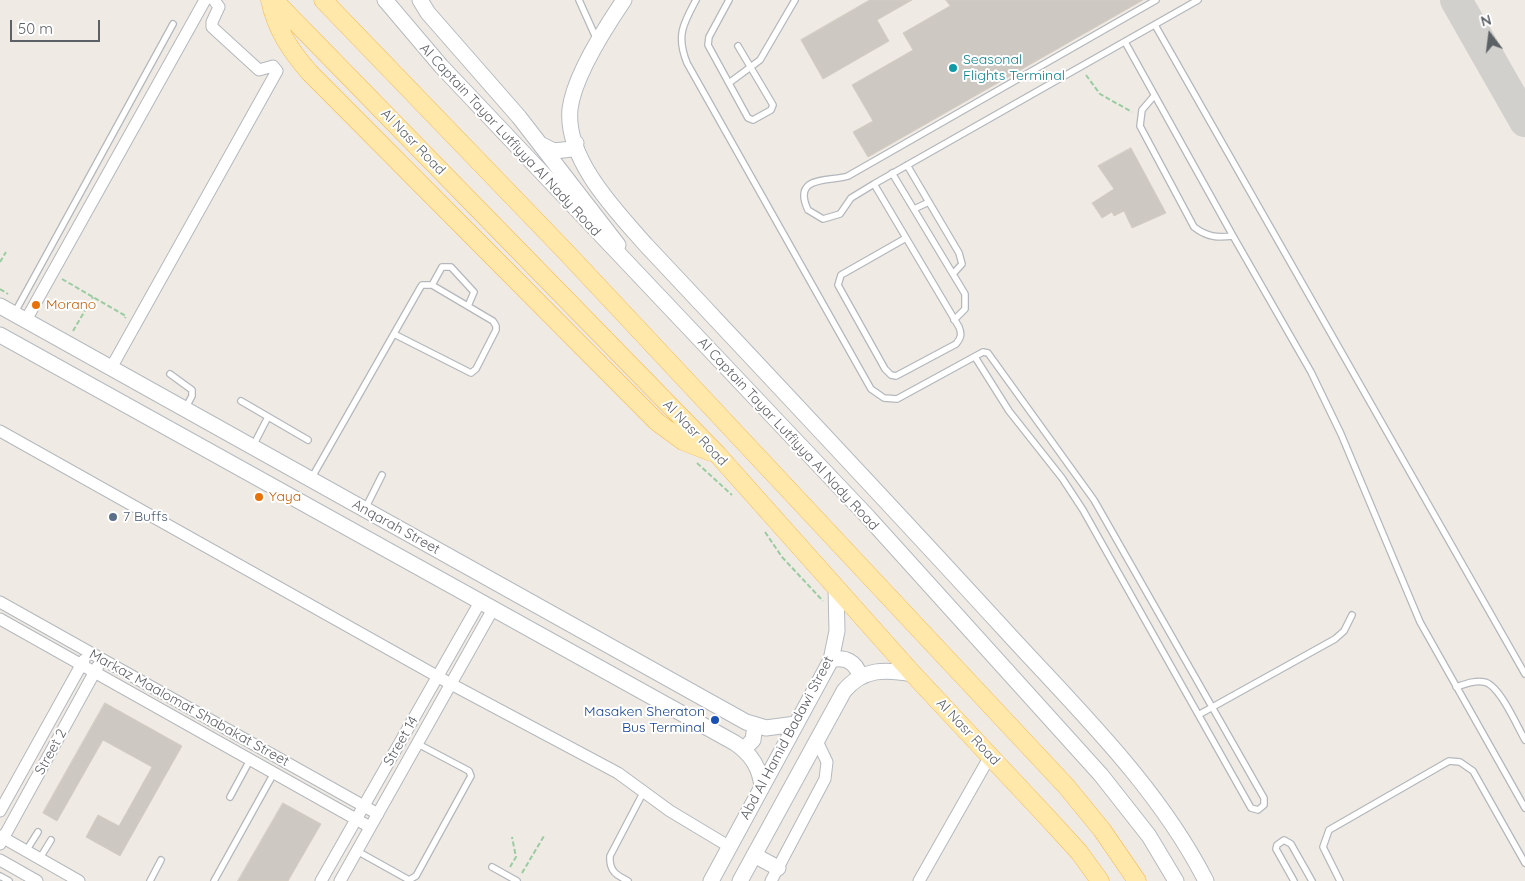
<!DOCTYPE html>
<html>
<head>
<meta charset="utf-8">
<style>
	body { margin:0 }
	#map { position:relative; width:1525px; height:881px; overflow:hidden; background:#efebe4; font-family:Quicksand,sans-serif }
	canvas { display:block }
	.north { position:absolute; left:1465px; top:10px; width:50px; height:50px; -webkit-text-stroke:4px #fff; paint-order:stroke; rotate:345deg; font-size:14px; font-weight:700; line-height:20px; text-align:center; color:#5c6165 }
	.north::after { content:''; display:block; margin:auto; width:18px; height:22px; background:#5c6165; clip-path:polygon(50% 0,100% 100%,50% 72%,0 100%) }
	.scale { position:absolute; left:10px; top:20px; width:90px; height:22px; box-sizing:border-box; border:2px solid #5c6165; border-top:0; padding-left:6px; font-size:15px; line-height:18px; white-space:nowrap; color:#5c6165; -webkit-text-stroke:4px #fff; paint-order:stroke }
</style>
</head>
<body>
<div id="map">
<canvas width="1525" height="881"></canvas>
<div class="north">N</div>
<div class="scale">50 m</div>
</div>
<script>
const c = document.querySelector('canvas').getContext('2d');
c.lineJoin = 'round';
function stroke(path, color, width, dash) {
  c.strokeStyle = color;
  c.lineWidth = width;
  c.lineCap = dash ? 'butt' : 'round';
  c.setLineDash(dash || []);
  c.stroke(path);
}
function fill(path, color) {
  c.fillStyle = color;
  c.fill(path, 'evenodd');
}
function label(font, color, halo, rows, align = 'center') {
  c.font = font + ' Quicksand,sans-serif';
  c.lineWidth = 4;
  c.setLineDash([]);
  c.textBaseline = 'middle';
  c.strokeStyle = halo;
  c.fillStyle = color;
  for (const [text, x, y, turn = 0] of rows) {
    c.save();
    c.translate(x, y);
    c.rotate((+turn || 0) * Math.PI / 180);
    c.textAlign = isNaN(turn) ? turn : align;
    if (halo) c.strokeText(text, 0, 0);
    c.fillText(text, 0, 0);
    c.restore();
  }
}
stroke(new Path2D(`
	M1456,0L1525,121`), '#d1d0cc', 32);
const building = new Path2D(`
	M870,0H912L877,20L889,41L823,79L801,40Z
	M946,0H1143L868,157L853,132L873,121L852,85L913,50L903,33L950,6Z
	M1131,148L1166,213L1132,228L1124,211L1114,216L1112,212L1102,218L1092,203L1114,189L1098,166Z
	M105,703L182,746L120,856L86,837L98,815L119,826L152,767L103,740L57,821L43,813Z
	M283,803L321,824L288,881H238Z`);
fill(building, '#cdc8c2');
stroke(building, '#d4ccc1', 1);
const lane = new Path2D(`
	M579,0L597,40
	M696,0C683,24 676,36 687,63L871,389L884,398L897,399L983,352L988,353L1094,500L1264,798V805L1258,810L1251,808L1083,510L1062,478L1009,411L975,357
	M729,0L709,37L708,45L748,118L753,120L771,110L773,105L738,46
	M1156,0L848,176C832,182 791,174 808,210L823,219L840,214L851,198L874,184L1198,0
	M1155,25L1525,674
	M1125,42L1233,236L1311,372L1341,434L1420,622L1525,808
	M729,83L760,60L795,0
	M1154,96L1142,110L1140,126L1194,227C1207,237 1217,238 1233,236
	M907,165L959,253L962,264L953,274
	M892,173L965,294V309L954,320
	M874,184L959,327C962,334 961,338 956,344L896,376L891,375L885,369L838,285L841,275L906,238
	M914,209L929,202
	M432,285L442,267H451L474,292L468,306
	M14,314L173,24
	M170,374L192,390V396L185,409
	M241,401L308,440
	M253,446L268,417
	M311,479L420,288L422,285H432L493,321L496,326V330L476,369L471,373L394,334
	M365,509L382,475
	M1456,687C1465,684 1475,680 1484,682C1499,684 1517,726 1525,740
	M1200,714L1335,639L1344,631L1352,615
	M230,797L250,760
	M26,851L38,832
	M357,851L409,880L416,876L471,776L469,771L418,744
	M40,858L51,840
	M492,867L517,881
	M0,876L9,881
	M150,881L161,860
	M214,881L274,773
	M628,881C616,875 609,871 610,856L644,791
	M1294,881L1276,849L1277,845L1284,840L1291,844L1312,881
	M1340,881L1323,847L1329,830L1449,761L1460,762L1473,771L1525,863`);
const street = new Path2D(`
	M26,320L205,0
	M111,368L277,71L273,66L259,70L212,27V22L219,7L214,0
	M0,431L451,684L618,773L670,811L730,847
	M0,602L378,814
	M0,619L370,827
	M0,811L84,660
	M0,836L79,881
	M0,844L98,666
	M0,860L37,881
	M321,881L480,602
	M340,881L493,609
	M771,881L825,779L827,762L817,741
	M919,881L990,756`);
const secondary = new Path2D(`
	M385,0L441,66L868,517L1101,775L1149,836L1176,881
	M420,0L428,13L519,117L618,245
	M624,0C605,28 574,76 570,109C565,159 616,211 646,245C766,373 886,500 1004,629C1076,708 1157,785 1206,881
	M542,145L554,151L572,149L576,143
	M0,306L746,722L766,728L796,724
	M0,335L735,743C751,754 760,767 762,787
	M831,660C845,656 856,662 860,676
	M744,749L753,740L755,725
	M754,855L778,868
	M711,881L831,660L837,631L836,587
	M740,881L844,691C863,668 886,669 913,674`);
const primary = new Path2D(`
	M270,0C276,29 290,50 309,72L657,422L683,441L711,452
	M274,0L717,454L913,674L1046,816L1079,852L1100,881
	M323,0L566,252L1066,786L1102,830L1137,881`);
stroke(lane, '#b4b8bc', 8);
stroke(street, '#b4b8bc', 13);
stroke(secondary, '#b5babf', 17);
stroke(primary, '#fab852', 19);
stroke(new Path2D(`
	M1086,75L1100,94L1132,112
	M0,262L6,252
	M62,279L126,316L125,318
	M0,289L8,294
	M73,331L93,297
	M697,463L732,495
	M765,532L782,557L823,601
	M510,867L516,857L512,837
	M522,873L544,836`), '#99cca1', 2, [5, 2.5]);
stroke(lane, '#fff', 5.5);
stroke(street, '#fff', 11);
stroke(secondary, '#fff', 15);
stroke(primary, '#ffe8a9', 18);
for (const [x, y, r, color] of [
	[953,68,5,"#0f9aa8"],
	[36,305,5,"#e8710a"],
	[259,497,5,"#e8710a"],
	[113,517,5,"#5c6f8a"],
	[715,720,5,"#1a4fb4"]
]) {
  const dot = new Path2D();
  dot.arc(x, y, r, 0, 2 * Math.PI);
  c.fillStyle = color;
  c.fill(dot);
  stroke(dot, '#fff', 2);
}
label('14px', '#0d838f', '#fff', [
	["Seasonal",963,60],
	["Flights Terminal",963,76]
], 'left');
label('14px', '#5c6165', '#fff', [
	["Al Captain Tayar Lutfiyya Al Nady Road",510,140,47],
	["Al Nasr Road",413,142,46],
	["Al Nasr Road",695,433,46],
	["Al Captain Tayar Lutfiyya Al Nady Road",788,434,47],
	["Anqarah Street",396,527,29],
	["Markaz Maalomat Shabakat Street",189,708,29],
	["Al Nasr Road",968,732,47],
	["Abd Al Hamid Badawi Street",787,738,-62],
	["Street 14",401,741,-60],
	["Street 2",51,752,-61]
]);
label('14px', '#c56008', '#fff', [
	["Morano",46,305],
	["Yaya",269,497]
], 'left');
label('14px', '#4e5e75', '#fff', [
	["7 Buffs",123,517]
], 'left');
label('14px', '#164399', '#fff', [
	["Masaken Sheraton",705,712],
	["Bus Terminal",705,728]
], 'right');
</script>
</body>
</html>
